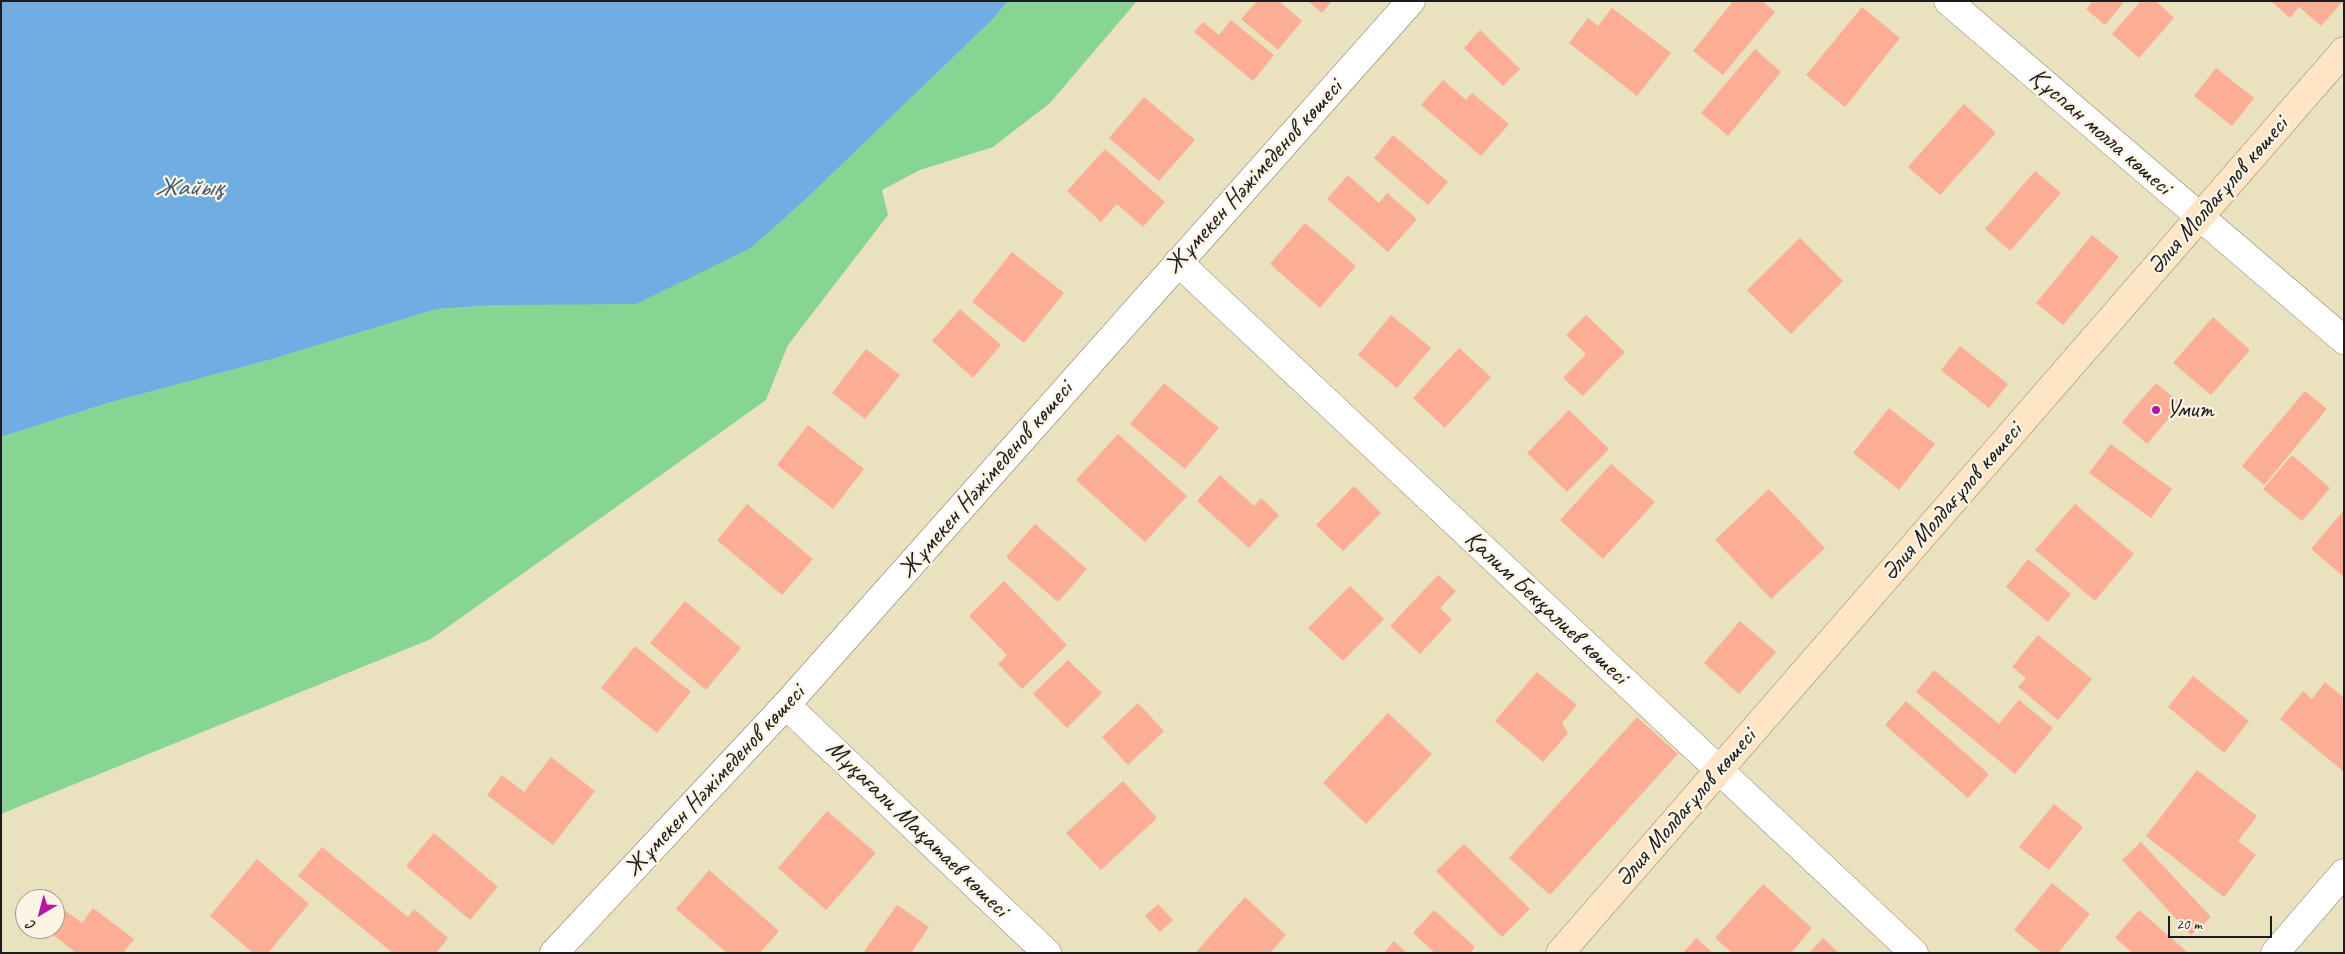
<!DOCTYPE html>
<html>
<head>
<meta charset="utf-8">
<style>
	body { margin:0 }
	#map { position:relative; width:2345px; height:954px; overflow:hidden; background:#eae1be; font-family:Caveat,sans-serif }
	canvas { display:block }
	.frame { position:absolute; inset:0; border:2px solid #1c1c1c; pointer-events:none }
	.north { position:absolute; left:15px; top:889px; width:50px; height:50px; box-sizing:border-box; background:#fcf5e5; border:1px solid #a29e95; border-radius:50%; rotate:217deg; font-size:14px; font-weight:700; line-height:20px; text-align:center; color:#1c1c1c }
	.north::after { content:''; display:block; margin:auto; width:18px; height:22px; background:#b5179e; clip-path:polygon(50% 0,100% 100%,50% 72%,0 100%) }
	.scale { position:absolute; left:2168px; top:916px; width:104px; height:22px; box-sizing:border-box; border:2px solid #1c1c1c; border-top:0; padding-left:6px; font-size:15px; line-height:18px; white-space:nowrap; color:#1c1c1c; -webkit-text-stroke:4px #fcf5e5; paint-order:stroke }
</style>
</head>
<body>
<div id="map">
<canvas width="2345" height="954"></canvas>
<div class="frame"></div>
<div class="north">С</div>
<div class="scale">20 m</div>
</div>
<script>
const c = document.querySelector('canvas').getContext('2d');
c.lineJoin = 'round';
function fill(path, color) {
  c.fillStyle = color;
  c.fill(path, 'evenodd');
}
function stroke(path, color, width, dash) {
  c.strokeStyle = color;
  c.lineWidth = width;
  c.lineCap = dash ? 'butt' : 'round';
  c.setLineDash(dash || []);
  c.stroke(path);
}
function label(font, color, halo, rows, align = 'center') {
  c.font = font + ' Caveat,sans-serif';
  c.lineWidth = 4.5;
  c.setLineDash([]);
  c.textBaseline = 'middle';
  c.strokeStyle = halo;
  c.fillStyle = color;
  for (const [text, x, y, turn = 0] of rows) {
    c.save();
    c.translate(x, y);
    c.rotate((+turn || 0) * Math.PI / 180);
    c.textAlign = isNaN(turn) ? turn : align;
    if (halo) c.strokeText(text, 0, 0);
    c.fillText(text, 0, 0);
    c.restore();
  }
}
fill(new Path2D(`
	M1008,1H1137L1050,103L993,147L920,170L882,190L888,215L788,345L766,400L431,639L1,814V437L108,403L269,360L437,309L498,305L751,248L806,199L993,19Z`), '#87d593');
fill(new Path2D(`
	M1,1H1008L993,19L806,199L751,248L636,304L498,305L437,309L269,360L108,403L1,437Z`), '#70ade2');
fill(new Path2D(`
	M1257,1H1279L1302,21L1278,50L1241,19Z
	M1308,1H1332L1322,13Z
	M1733,1H1762L1775,12L1723,75L1693,51Z
	M2093,1H2125L2105,25L2086,9Z
	M2141,1H2156L2174,18L2139,58L2112,34Z
	M2271,1H2343L2321,26L2299,7L2290,18Z
	M1862,7L1900,38L1845,107L1806,75Z
	M1612,8L1671,53L1637,96L1569,43L1588,18L1598,26Z
	M1231,20L1274,55L1253,81L1194,32L1203,22L1219,35Z
	M1480,30L1520,69L1503,86L1464,48Z
	M1755,49L1781,72L1728,136L1701,113Z
	M2216,68L2254,98L2232,126L2194,96Z
	M1443,80L1466,100L1472,93L1509,124L1481,156L1421,105Z
	M1144,97L1195,140L1159,181L1109,138Z
	M1964,104L1996,133L1940,195L1908,167Z
	M1393,135L1448,182L1428,205L1374,158Z
	M1105,149L1165,202L1143,227L1117,204L1101,222L1067,191Z
	M2035,171L2061,193L2010,251L1985,229Z
	M1348,175L1379,203L1387,193L1417,219L1388,252L1327,199Z
	M1305,223L1356,266L1320,308L1270,264Z
	M2092,235L2119,257L2063,325L2036,303Z
	M1800,238L1843,281L1791,334L1747,290Z
	M1012,252L1064,293L1024,343L972,302Z
	M960,309L1001,345L973,378L932,341Z
	M1391,315L1431,348L1397,388L1358,355Z
	M1586,315L1625,352L1583,396L1563,378L1586,354L1566,335Z
	M2213,317L2250,350L2211,395L2173,363Z
	M1960,346L2008,384L1989,408L1941,370Z
	M1459,348L1491,377L1445,428L1413,398Z
	M866,349L900,375L865,419L832,393Z
	M1164,383L1219,428L1185,469L1130,424Z
	M2156,383L2181,404L2147,444L2122,422Z
	M2305,391L2327,409L2264,485L2242,466Z
	M1889,408L1935,444L1899,490L1853,453Z
	M1569,410L1609,449L1567,492L1527,453Z
	M808,425L864,469L833,509L777,465Z
	M1118,434L1187,496L1145,542L1076,480Z
	M2111,444L2172,489L2151,518L2089,473Z
	M2292,455L2330,488L2302,521L2263,489Z
	M1611,464L1655,502L1603,559L1560,520Z
	M1220,475L1254,506L1261,498L1279,515L1249,548L1197,501Z
	M1354,486L1381,513L1343,551L1316,525Z
	M1769,489L1825,548L1771,599L1715,540Z
	M747,504L813,559L782,595L717,540Z
	M2075,504L2134,554L2095,601L2035,550Z
	M2344,510V577L2311,549Z
	M1035,524L1087,569L1058,602L1006,557Z
	M2028,559L2071,594L2048,622L2006,587Z
	M1438,575L1456,591L1440,608L1452,619L1420,654L1390,626Z
	M1004,581L1067,645L1022,689L998,664L1007,655L969,616Z
	M1350,586L1384,619L1343,661L1308,628Z
	M685,601L741,648L706,690L650,643Z
	M1740,621L1776,652L1739,694L1704,663Z
	M2038,635L2092,679L2058,720L2018,687L2026,678L2012,667Z
	M635,646L691,692L657,733L601,688Z
	M1068,660L1102,693L1067,728L1033,694Z
	M1934,670L1999,724L2019,700L2053,728L2015,774L1916,692Z
	M1537,672L1577,705L1562,723L1568,733L1543,762L1495,721Z
	M2193,676L2249,721L2224,753L2168,707Z
	M2325,682L2344,698V772L2280,719L2303,691L2312,699Z
	M1906,701L1989,774L1968,798L1885,725Z
	M1138,703L1164,731L1128,765L1102,737Z
	M1388,713L1432,754L1366,824L1323,783Z
	M1637,717L1678,754L1550,895L1509,858Z
	M551,757L595,791L553,845L487,795L502,775L524,792Z
	M2197,770L2257,816L2238,841L2256,855L2224,897L2146,836Z
	M1123,781L1157,818L1101,870L1066,833Z
	M2054,804L2083,827L2049,870L2019,847Z
	M827,811L876,853L826,910L778,868Z
	M434,833L498,887L470,920L406,866Z
	M2141,842L2211,917L2191,935L2122,860Z
	M1464,844L1530,909L1502,937L1436,871Z
	M322,847L408,917L414,909L448,938L436,953H393L298,876Z
	M257,859L309,904L268,953H253L210,916Z
	M709,870L779,931L760,953H727L676,909Z
	M2052,883L2090,914L2058,953H2042L2014,930Z
	M1763,884L1812,928L1791,953H1732L1715,938Z
	M1245,897L1286,935L1270,953H1195Z
	M1158,904L1173,920L1160,932L1145,916Z
	M897,905L929,927L911,953H863Z
	M93,908L134,939L123,953H76L47,930L55,929V919L63,909L82,923Z
	M1434,910L1475,947L1470,953H1435L1413,933Z
	M2139,910L2186,951L2185,953H2133L2115,938Z
	M1696,938L1713,953H1683Z
	M1823,938L1839,953H1809Z
	M1394,941L1407,953H1384Z`), '#fcad96');
const minor = new Path2D(`
	M1948,1L2344,340
	M1178,262L1914,953
	M786,705L1047,953
	M554,953L786,705L1411,1
	M2275,953L2344,873`);
const secondary = new Path2D(`
	M1560,953L2344,51`);
stroke(minor, '#837e6d', 29);
stroke(secondary, '#837e6d', 29);
stroke(minor, '#fff', 28);
stroke(secondary, '#fde5c5', 28);
for (const [x, y, r, color] of [
	[2156,410,5,"#b5179e"]
]) {
  const dot = new Path2D();
  dot.arc(x, y, r, 0, 2 * Math.PI);
  c.fillStyle = color;
  c.fill(dot);
  stroke(dot, '#fcf5e5', 2);
}
label('25px', '#1c1c1c', '#fcf5e5', [
	["Құспан молла көшесі",2100,132,41],
	["Жұмекен Нәжімеденов көшесі",1254,177,-48],
	["Әлия Молдағұлов көшесі",2218,196,-49],
	["Жұмекен Нәжімеденов көшесі",986,480,-49],
	["Әлия Молдағұлов көшесі",1952,502,-49],
	["Қалим Бекқалиев көшесі",1546,608,43],
	["Жұмекен Нәжімеденов көшесі",715,781,-47],
	["Әлия Молдағұлов көшесі",1686,808,-49],
	["Мұқағали Мақатаев көшесі",917,829,44]
]);
label('25px', '#1c1c1c', '#fcf5e5', [
	["Умит",2166,410]
], 'left');
label('italic 26px', '#3e566b', '#fcf5e5', [
	["Жайық",189,188]
]);
</script>
</body>
</html>
